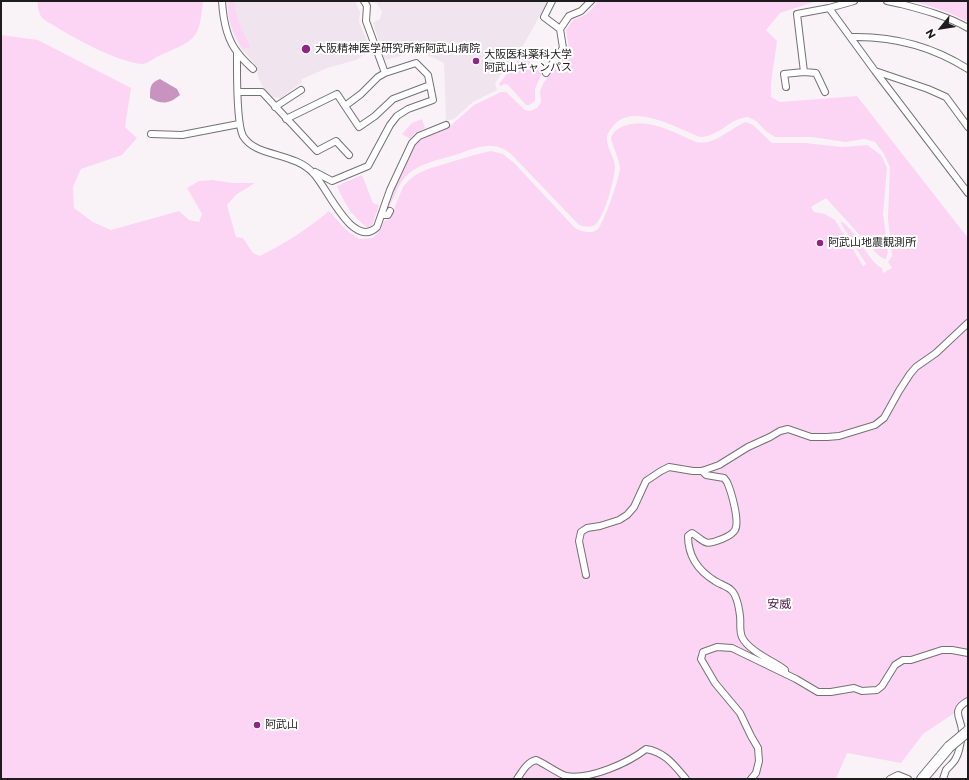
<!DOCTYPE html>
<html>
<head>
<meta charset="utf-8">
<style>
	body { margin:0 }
	#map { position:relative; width:969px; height:780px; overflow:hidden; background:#f9f3f8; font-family:Montserrat,sans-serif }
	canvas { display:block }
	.frame { position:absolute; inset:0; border:2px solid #1e1c1d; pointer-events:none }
	.north { position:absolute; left:921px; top:8px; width:40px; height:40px; -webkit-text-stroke:3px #fff; paint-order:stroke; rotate:240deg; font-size:11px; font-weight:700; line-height:16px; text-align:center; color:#1e1c1d }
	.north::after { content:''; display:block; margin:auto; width:14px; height:18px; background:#1e1c1d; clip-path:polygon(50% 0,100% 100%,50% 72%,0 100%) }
</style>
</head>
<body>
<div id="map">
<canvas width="969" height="780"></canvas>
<div class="frame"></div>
<div class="north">N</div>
</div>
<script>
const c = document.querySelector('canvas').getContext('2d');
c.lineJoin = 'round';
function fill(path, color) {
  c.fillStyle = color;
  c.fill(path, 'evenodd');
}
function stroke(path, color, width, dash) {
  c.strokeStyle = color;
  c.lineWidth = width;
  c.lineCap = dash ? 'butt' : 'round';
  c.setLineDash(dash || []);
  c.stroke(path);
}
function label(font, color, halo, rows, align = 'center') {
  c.font = font + ' Montserrat,"Noto Sans JP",sans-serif';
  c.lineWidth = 4;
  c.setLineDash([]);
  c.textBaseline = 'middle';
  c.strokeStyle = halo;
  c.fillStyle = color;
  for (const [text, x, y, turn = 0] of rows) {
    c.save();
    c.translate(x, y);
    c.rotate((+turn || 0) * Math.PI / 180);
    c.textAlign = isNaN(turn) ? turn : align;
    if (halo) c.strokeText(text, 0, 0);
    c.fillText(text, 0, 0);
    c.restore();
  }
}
fill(new Path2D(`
	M227,1H355L360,12L359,22L371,50L356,60L327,68L302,79L301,83L281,98L270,97L264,89L258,77L257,67L240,47L233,33L229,21Z
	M373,1H548L523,46L520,47L495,83L497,90L473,102L454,119L446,121L444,63L413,48L401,56L385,60L373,23L380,19L382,12L377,3Z`), '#f0e4ee');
fill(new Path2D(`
	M38,1H203C199,41 196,39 161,55C155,57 148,64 142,64C118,62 73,38 53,25C50,23 45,21 42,18C39,14 37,6 38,1Z
	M228,1H234L238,21L249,44L250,47L244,49C233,36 228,18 228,1Z
	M597,1H817L780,13L766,30L777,41C775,61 770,78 771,97L780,102L857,96L968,238V704L923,734L901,763L847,753L836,779H1V35L38,40L131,88L125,127L137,138L122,155L81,169L73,187L74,208L93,222L111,230L179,211L189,220L199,222L202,214L187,188L199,181L212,180L233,183H255L237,194L227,205L236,237L243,238L253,253L260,256C284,244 309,228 329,211L346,230L359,239L373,238L380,230L384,221L391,218L397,201L403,187L409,180L417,174L428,169L474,155L491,151L503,154L515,164L575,228C581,231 591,235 598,229C604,222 620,177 620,168C619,158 613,148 611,138C613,132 618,128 624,126C649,117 674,133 696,142C715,146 730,128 746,122L753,125L772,143H805L842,147L867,145L881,155L887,168L883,214L888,252L886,259L882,258L876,253L826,198L811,207L814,212L825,214L835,220L863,266L866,264L843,227L841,223V221C858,232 868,262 882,268L883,273L892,268L888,262L892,256L888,218L890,167L884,154L875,142L864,139L845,142L812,137H775L767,132L756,121L748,117C730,118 719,137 700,137C679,129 638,105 617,122C613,126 608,131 607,137C606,147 614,156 615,166C615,178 605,215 596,224C592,228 584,227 579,225L511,154C505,149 499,146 491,146C479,145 467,151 455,155C439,160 420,163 407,175C397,185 394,200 387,210L396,182L414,145L418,141L448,128L474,105L501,92H506L525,110L530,111L537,108L541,102L540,91L544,82L569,50L566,30L573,20L585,15L594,7Z
	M912,1H968V22C950,12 931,6 912,1Z
	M525,52L530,53L529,61L543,71L535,89V101L529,105H526L508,85L505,84L500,86L499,84L521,56Z
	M422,119L425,128L415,133L410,139L402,134L412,123Z
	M362,175L373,203L379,205L372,226L367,227C353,218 343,201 337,186Z`), '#fcd5f4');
fill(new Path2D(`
	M160,79L177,89L180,95C169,104 162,105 150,98C150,87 150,83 160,79Z`), '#c894bf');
const minor = new Path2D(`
	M222,1C223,18 227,40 238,53C242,59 248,64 253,69
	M364,1L367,6L366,21L385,73
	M854,1L829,8L875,71
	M887,1L901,4
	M900,1L901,4C924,10 947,16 968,28
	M560,29L569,16L581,11L591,1
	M851,37C893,36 932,46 968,69
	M237,52C237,70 236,123 243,136C256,158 294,151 314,174C328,189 353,250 377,227L390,190L412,143L419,136L446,125
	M804,72L816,73L825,92
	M546,73L563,48L560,29L544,17L552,1
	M786,87L784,74L804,72L797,14L829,8
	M238,92H262L317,151L336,141L349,155
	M275,107L301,90
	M286,119L337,94L359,127L375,116L393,99L430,85
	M968,127L946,97L928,89L875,71L968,193
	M151,134L182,135L239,124
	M315,172L332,181L368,166L390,125L397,116L408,109L433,100L428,75L416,63L385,73L378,77L361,94L345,106
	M382,215H388L390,211
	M702,471L706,475L724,478L727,482C731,491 740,521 735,530C732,535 727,537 722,539C704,546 707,543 692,533L688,536C688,556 697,570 715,581C719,584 727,586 731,590C737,595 739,608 740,616C741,623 739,630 742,637C747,649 770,660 781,667L785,670V673
	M586,575L579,541L581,532L587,528L600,526L619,520L627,515L634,507L646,481L661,471L669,467L693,471H702L719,465L748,447L770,437L780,431L788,429L811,437H827L839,436L875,425L884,418L899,391L910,374L916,367L936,353L968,323
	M517,779C522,772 527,762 536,760C546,764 555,772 566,776C590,780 628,763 646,749C665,752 674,765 686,779
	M751,779L756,773L759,761L758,748L751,736L740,713L715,683L701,659L703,652L717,647L732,648L796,679L818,692H831L854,688L862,691L877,690L882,686L895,665L903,660H911L942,650H952L968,653
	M890,779L898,775L908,779
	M943,779C944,776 945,773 946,770C949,766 954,763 956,758C960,751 961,741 962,733C963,719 949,711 968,701`);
const primary = new Path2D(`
	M922,779L949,747`);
stroke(minor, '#757074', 8);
stroke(primary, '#757074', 12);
stroke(minor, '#fff', 6);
stroke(primary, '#fff', 10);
const primaryBridge = new Path2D(`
	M949,747L968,731`);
stroke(primaryBridge, '#757074', 12, []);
stroke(primaryBridge, '#fff', 10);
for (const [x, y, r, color] of [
	[306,49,5,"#922486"],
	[476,61,4,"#922486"],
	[820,243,4,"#922486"],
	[257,725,4,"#922486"]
]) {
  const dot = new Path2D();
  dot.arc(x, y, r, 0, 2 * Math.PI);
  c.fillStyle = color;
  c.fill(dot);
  stroke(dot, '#fff', 1.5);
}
label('11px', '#1e1c1d', '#fff', [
	["大阪精神医学研究所新阿武山病院",315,49],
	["大阪医科薬科大学",484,55],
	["阿武山キャンパス",484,68],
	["阿武山地震観測所",828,243],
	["阿武山",265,725]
], 'left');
label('12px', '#4b1745', '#fff', [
	["安威",779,604]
]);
</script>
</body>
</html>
